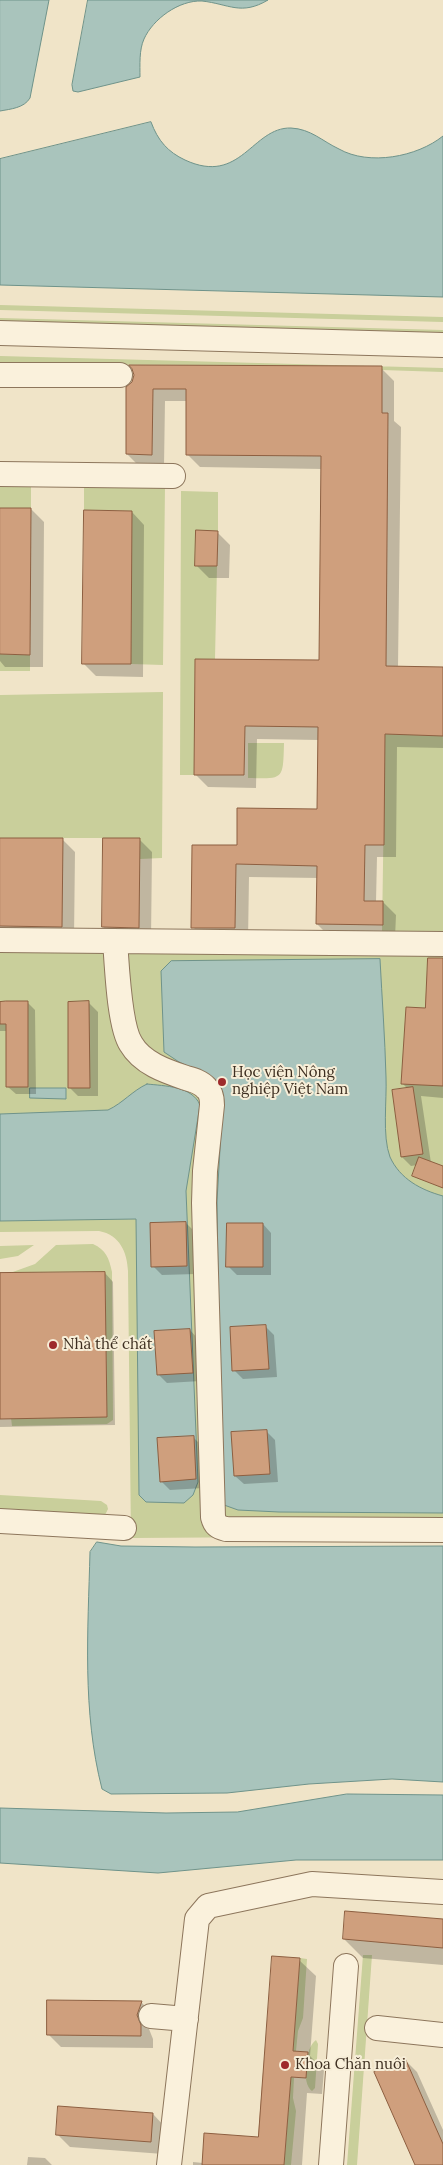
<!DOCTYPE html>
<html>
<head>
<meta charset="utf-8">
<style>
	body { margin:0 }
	canvas { display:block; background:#f0e4c8 }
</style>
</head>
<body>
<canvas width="443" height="2165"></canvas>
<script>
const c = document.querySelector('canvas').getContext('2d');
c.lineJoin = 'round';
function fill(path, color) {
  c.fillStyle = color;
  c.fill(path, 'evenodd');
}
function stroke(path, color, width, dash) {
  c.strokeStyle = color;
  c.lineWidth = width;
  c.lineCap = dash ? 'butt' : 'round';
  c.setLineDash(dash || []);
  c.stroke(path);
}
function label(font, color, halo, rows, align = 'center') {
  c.font = font + ' Lora,serif';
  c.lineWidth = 4;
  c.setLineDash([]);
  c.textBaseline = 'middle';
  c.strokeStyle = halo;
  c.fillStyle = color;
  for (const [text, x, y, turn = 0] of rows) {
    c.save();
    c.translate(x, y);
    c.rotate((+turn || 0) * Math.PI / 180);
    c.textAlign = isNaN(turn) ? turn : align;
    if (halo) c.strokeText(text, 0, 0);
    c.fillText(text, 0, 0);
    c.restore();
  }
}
fill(new Path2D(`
	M0,305L443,317V322L0,310Z
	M0,318L443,330V334L0,323Z
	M0,356L443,368V372L382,370V366L0,364Z
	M165,485L163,665L131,664L132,511L84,510V486Z
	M0,486H31V508H0Z
	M181,491L218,492V531H196V566H217L215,659H195L194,775H180Z
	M0,654L30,655V671H0Z
	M386,666L443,667V1536L131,1538L128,1271C127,1252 120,1235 99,1231L0,1232V930L382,931Z
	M163,692L162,858L140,859V838H0V695Z
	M248,743H284C283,780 284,779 248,778Z
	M93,1244C106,1250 109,1258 112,1272L113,1420L107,1424L12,1426L11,1418L107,1416L105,1272L10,1273L35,1264L56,1245Z
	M34,1245L18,1256L0,1259V1246Z
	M0,1495L101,1501L107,1505L108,1509L105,1515L0,1511Z
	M363,1955H372L357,2165H347Z
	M300,1958L307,1959L303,2018L298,2031L296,2051H293Z
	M316,2040L318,2044L315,2088L312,2091C301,2084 305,2047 316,2040Z
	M291,2077L294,2078L293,2098L296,2111L291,2165H284Z`), '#c9cf9b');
const water = new Path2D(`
	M0,0H49L30,98C24,108 11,109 0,111Z
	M88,0H268C241,16 229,4 202,1C179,0 153,19 144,39C139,50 140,65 140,77L78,92L73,91L72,85Z
	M151,122C158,141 168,152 185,160C241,186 252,127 291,128C311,129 322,141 339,149C369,166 417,157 443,136V297L0,285V159Z
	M380,959C382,998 385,1038 386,1077C387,1100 382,1136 390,1157C400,1179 421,1190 443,1196V1513L279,1512L238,1510L224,1505L221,1491L217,1201L223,1097L202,1073L179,1062L164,1052L161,971L171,961Z
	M147,1084C165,1086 192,1086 200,1105L186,1191L198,1482L193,1495L184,1503L146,1502L139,1495L136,1219L0,1221V1114L108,1110C123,1103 132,1091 147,1084Z
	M30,1088H66V1099L30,1098Z
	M97,1542L121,1546L195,1547L443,1546V1782L392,1779L309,1784L227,1793L111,1794L102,1789C82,1711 88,1631 90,1552Z
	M347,1794L443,1795V1860H296L158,1873L0,1863V1808L166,1813L237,1812Z`);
fill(water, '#a9c4bc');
stroke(water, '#6f938a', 1);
fill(new Path2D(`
	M381,368L394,381V421L401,427L398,667L443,668V748L397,747L396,857H377L376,902H383L396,915L395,938L330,937L317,924L318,878L249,877L248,941L206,940L193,927L238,847L318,811L319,740L257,739L256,788L208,787L195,774L196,660L320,662L322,469L200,467L187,454V401H165L164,467H140L127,454L128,388Z
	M0,509H31L44,522L43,667H5L0,661Z
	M132,512L144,525L143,677L96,676L83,663Z
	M217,532L230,545L229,578H209L197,566Z
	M0,839H62L75,852L74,939L0,942Z
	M140,840L152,852L151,940L116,939L103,927Z
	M443,961V1098L421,1096L431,1163L411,1166L402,1157L408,1089L402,1083Z
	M27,1002L35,1010L36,1094H16L8,1087L7,1031H0V1003Z
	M89,1003L98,1012V1096H78L69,1087Z
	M186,1223L195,1232L196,1274L162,1275L153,1266Z
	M263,1224L271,1233V1275H237L228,1266Z
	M105,1273L113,1282L115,1425L0,1427V1274Z
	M265,1326L274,1335L277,1377L243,1379L234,1370Z
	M190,1330L198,1339L201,1381L167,1383L158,1374Z
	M267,1432L275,1440L278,1482L244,1484L235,1476Z
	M193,1437L202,1446L204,1488L170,1490L161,1481Z
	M443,1921V1965L363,1958L344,1939Z
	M299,1960L316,1976L310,2056L324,2070L322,2094L307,2093L302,2165H193V2162L203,2163L260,2138Z
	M141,2002L154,2015L149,2029L153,2039V2048L61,2047L48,2034Z
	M405,2060L417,2072L443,2130V2165H416Z
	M153,2114L165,2127L163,2154L70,2147L57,2134Z
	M28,2157L45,2158L52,2165H27Z`), '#0003');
const building = new Path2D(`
	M129,365L382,366V413H388L386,666L443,667V736L385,734L384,845H365L364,901H383V925L316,924L317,866L236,864L235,928H191L192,845H237V808L317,809L318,727L245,726L244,775H194L195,659L319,660L321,456L186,455V389H153L152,455L126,454V387L132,382L134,375L132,369Z
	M0,508H31L30,655L0,654Z
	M84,510L132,511L131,664H82Z
	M196,530L218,531L217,566H195Z
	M0,838H63L62,927L0,926Z
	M103,838H140L139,928L102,927Z
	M428,958H443V1086L401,1084L406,1007L425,1008Z
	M6,1001H28V1087H6V1024H0V1002Z
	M89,1001L90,1088H68V1002Z
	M413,1087L423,1154L401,1157L392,1090Z
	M419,1157L443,1166V1188L412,1176Z
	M186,1222L187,1266L151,1267L150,1223Z
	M227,1223H263V1267H226Z
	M105,1272L107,1417L0,1419V1273Z
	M266,1325L269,1369L232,1371L230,1327Z
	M190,1329L193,1373L157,1375L154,1331Z
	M267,1430L270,1474L234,1476L231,1432Z
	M194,1436L196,1479L160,1482L157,1438Z
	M345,1911L443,1919V1948L343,1939Z
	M272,1956L300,1958L293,2051L308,2052L306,2078L291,2077L284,2165H202L204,2133L258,2137Z
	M47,2000L142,2001L137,2015L141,2025V2036L47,2035Z
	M405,2058L443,2144V2165H415L374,2072Z
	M58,2106L153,2113L151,2142L56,2135Z`);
fill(building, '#cf9f7d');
stroke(building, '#8d5f41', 1);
const minor = new Path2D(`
	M0,333L443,345
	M0,375H120
	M0,474L173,476
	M0,940L443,944
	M115,941C117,965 119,1026 131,1044C142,1063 165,1071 186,1078C193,1080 201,1082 206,1088C211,1092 212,1099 212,1105L205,1171L204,1203L213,1517C215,1525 218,1527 226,1529L443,1530
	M0,1521L124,1528
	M151,2016L186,2019
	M377,2028L443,2035
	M169,2165L197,1919L208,1906L312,1884L443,1892
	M331,2165L346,1966`);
stroke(minor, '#8d765c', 26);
stroke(minor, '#faf1dc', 24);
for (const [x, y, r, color] of [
	[222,1082,5,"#9e2a2b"],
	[53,1345,5,"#9e2a2b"],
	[285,2065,5,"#9e2a2b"]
]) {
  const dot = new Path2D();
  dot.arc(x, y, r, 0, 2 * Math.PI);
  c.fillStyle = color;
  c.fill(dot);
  stroke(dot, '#f7eed8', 2);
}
label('15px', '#3d2e20', '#f7eed8', [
	["Học viện Nông",232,1073],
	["nghiệp Việt Nam",232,1090],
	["Nhà thể chất",63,1345],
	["Khoa Chăn nuôi",295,2065]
], 'left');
</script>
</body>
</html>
